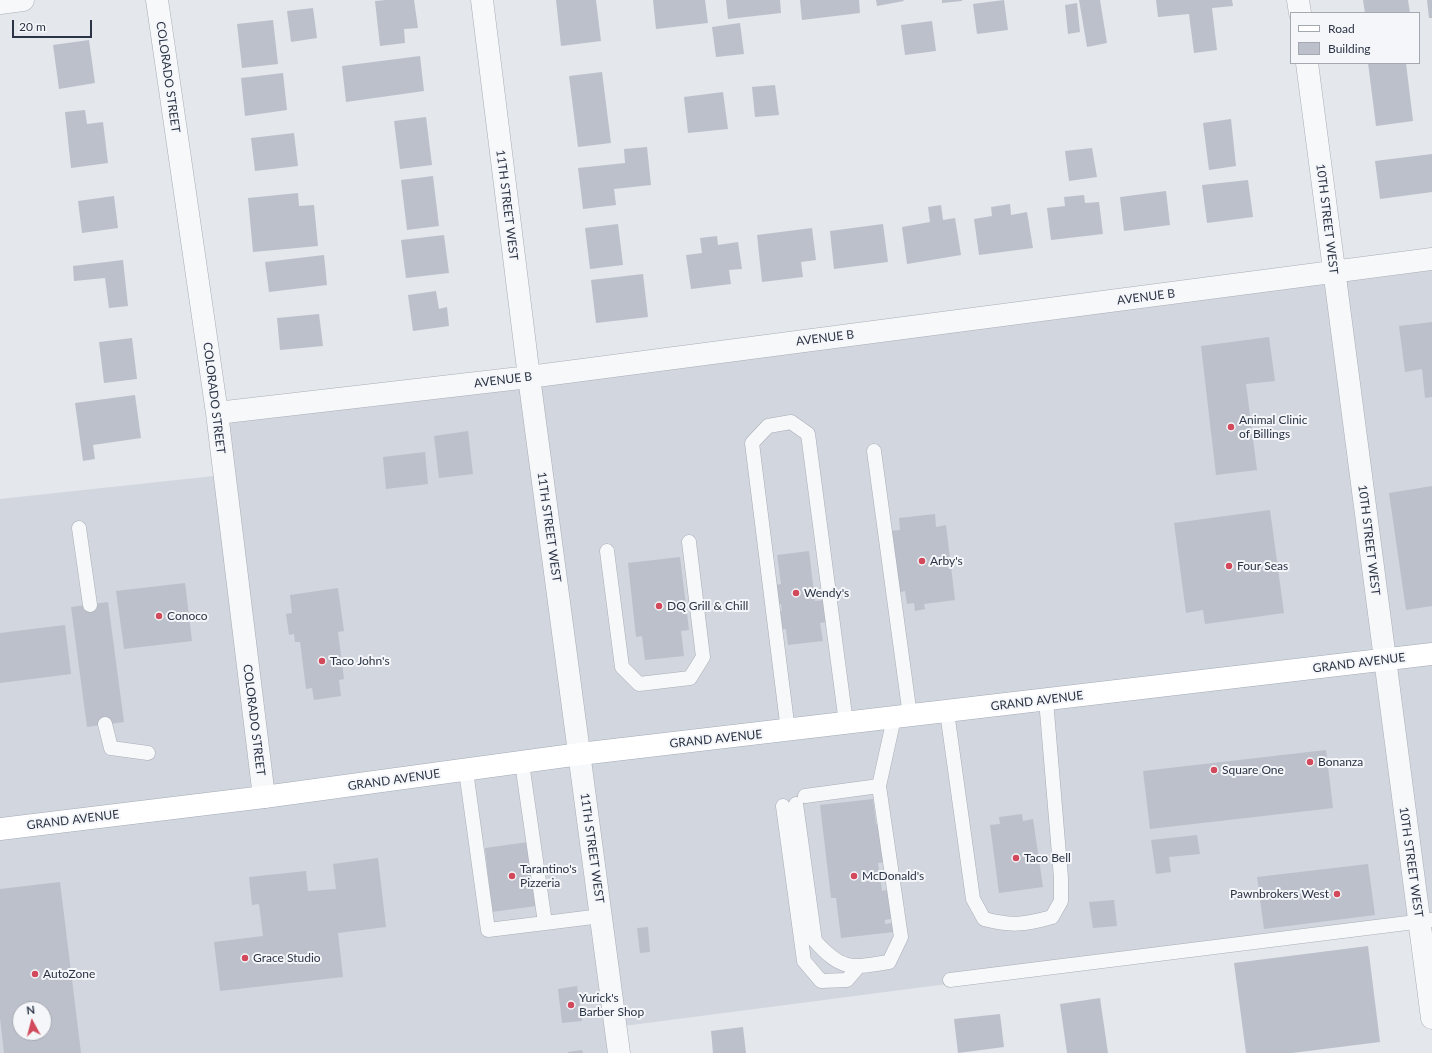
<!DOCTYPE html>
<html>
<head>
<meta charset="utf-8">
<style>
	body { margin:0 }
	#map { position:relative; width:1432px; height:1053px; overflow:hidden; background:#e4e7ec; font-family:Lato,sans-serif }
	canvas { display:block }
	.legend { position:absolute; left:1290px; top:12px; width:130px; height:52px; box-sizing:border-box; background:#f4f6f9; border:1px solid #a4a8b1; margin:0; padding:5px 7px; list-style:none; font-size:12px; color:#2b3445 }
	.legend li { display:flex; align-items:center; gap:8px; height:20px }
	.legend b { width:20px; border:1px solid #a4a8b1 }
	.north { position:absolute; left:12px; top:1001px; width:40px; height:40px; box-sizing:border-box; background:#f4f6f9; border:1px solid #a4a8b1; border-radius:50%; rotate:353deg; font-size:11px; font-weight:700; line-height:16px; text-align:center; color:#2b3445 }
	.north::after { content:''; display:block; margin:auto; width:14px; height:18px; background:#d1495b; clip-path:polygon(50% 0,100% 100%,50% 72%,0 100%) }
	.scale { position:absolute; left:12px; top:20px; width:80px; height:18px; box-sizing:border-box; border:2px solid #2b3445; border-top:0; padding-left:5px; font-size:12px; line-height:14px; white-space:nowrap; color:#2b3445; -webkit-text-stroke:3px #f4f6f9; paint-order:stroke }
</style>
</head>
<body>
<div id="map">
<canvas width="1432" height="1053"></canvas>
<ul class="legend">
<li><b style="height:5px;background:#fff"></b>Road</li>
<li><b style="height:11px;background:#bbc0ca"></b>Building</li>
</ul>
<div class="north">N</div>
<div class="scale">20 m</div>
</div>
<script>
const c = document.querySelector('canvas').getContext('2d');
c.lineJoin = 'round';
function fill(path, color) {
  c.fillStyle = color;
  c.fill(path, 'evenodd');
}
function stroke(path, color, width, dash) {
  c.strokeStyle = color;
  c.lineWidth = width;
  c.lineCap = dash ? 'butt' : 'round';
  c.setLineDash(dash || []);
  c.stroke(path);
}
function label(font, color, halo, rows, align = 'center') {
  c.font = font + ' Lato,sans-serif';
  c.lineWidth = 4;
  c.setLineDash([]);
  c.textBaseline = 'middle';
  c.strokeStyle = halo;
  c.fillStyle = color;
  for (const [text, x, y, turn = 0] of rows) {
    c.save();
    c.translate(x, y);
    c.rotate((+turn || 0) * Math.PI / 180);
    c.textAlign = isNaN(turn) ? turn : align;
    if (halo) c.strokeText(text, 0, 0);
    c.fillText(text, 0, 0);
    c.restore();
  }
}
fill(new Path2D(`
	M1432,259V921L616,1027L619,1053H0V499L223,475L217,413ZM20,1009H44V1033H20Z`), '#d2d6de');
fill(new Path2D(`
	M386,0H414L418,28L404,29L405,43L380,46L375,1Z
	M556,0H596L601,41L561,46Z
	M653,0H705L708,23L656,29Z
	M726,0H780L781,13L728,19Z
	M800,0H859L860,13L802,20Z
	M876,0H903L904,1L877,6Z
	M942,0H962V1L942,3Z
	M1004,0L1008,30L977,34L973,4Z
	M1079,0H1100L1107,43L1087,47Z
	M1156,0H1232L1233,6L1212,8L1217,50L1194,53L1189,14L1158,17Z
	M1363,0H1408L1410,13H1365Z
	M1427,0H1432V18H1429Z
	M1077,3L1080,32L1068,34L1065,5Z
	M313,8L317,38L291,42L287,11Z
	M273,20L278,64L242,68L237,24Z
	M932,21L936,51L905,55L901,25Z
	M740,23L744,54L716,57L712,27Z
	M89,40L95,83L59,89L53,45Z
	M420,56L424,91L346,102L342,66Z
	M1368,63H1406L1413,121L1376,126Z
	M602,72L611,143L578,147L569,76Z
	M283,73L287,110L245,116L241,78Z
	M775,85L779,115L755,117L752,87Z
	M723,92L728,129L688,133L684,97Z
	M85,110L87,124L103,122L108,163L71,168L65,112Z
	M426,117L432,165L400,169L394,121Z
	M1231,119L1236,166L1209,170L1203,123Z
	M294,133L298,166L255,171L251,138Z
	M647,147L651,185L614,189L616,205L583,209L578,168L625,163L624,149Z
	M1092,148L1097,177L1069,181L1065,151Z
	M1432,154V192L1380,199L1375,161Z
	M433,176L439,226L407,230L401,180Z
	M1248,180L1253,217L1207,223L1202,185Z
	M1166,191L1170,225L1124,231L1120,197Z
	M298,193L299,206L314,205L318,246L253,252L248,198Z
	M1084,195L1085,203L1099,202L1103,234L1051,240L1047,208L1065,206L1064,197Z
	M114,196L118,228L82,233L78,201Z
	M1010,204L1011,215L1027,212L1033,248L979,255L974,219L992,216L991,207Z
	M941,205L943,220L955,218L961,255L907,264L902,227L930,222L928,207Z
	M618,224L623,265L590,269L585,228Z
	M883,224L888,262L834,269L830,231Z
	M812,228L816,260L801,262L803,277L762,282L757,235Z
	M444,235L449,273L406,278L401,240Z
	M717,236L718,245L738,242L742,269L729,270L731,284L691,289L686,255L702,253L700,238Z
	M324,255L327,285L269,292L265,262Z
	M123,260L128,306L109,308L105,278L74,281L73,266Z
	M643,274L648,317L596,323L591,280Z
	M436,291L439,309L447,307L449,326L413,331L408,295Z
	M319,314L323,346L280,350L277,318Z
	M1432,322V397L1425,398L1422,369L1405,372L1399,326Z
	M1269,337L1275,381L1246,384L1257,470L1216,475L1201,346Z
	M132,338L137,379L104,383L99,342Z
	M135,395L141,438L93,445L95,459L83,461L75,403Z
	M468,431L473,474L439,478L434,436Z
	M425,452L428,484L386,489L383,457Z
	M1432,486V606L1406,610L1389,493Z
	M1270,510L1284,613L1205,624L1203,610L1186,613L1174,523Z
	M935,514L936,527L946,525L955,600L924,604L925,609L915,611L914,603L907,604L905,591L897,593L890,531L900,530L899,518Z
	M809,551L815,601L824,600L827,622L820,623L823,641L788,645L786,629L779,630L777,611H782L781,604H779L776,585L781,584L777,555Z
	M680,557L689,630L681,631L684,656L645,660L642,636L636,637L628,563Z
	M185,583L192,641L124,649L116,591Z
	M338,588L344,631L338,632L344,679L339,680L341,696L314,700L312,688L306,689L300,642H295L294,634L289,635L286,614L292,613L290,595Z
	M108,602L124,722L87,727L71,607Z
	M65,625L71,674L0,683V633Z
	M1326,750L1333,808L1150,829L1143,771Z
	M873,799L876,824L883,823L888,862L878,863L882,891L891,889L895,918L885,920V924L892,923L894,932L841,938L836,898H831L820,805Z
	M1022,814L1023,821L1033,819L1043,887L999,893L990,825L1000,824L999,817Z
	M1197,835L1200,854L1169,857L1171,872L1156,874L1151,840Z
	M528,842L536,906L492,912L485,848Z
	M378,858L386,927L338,933L343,977L220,991L214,942L263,936L259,904L252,905L249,877L306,871L308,891L336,889L333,864Z
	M1368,864L1375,915L1264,929L1257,877Z
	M60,882L81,1053H4L0,1018V889ZM20,1009H44V1033H20Z
	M1114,900L1117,926L1093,928L1089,902Z
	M648,927L650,952L640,953L637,928Z
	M1368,946L1380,1042L1292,1053H1246L1234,963Z
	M577,986L582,1021L562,1023L558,989Z
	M1100,998L1108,1053H1067L1060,1004Z
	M1000,1014L1004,1047L958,1053L954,1019Z
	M743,1027L746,1053H713L711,1031Z
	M582,1050L583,1053H568V1052Z`), '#bbc0ca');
const lane = new Path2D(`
	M874,451L910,716
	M79,528L90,605
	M607,551L622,667L639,684L690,678L703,657L689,542
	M947,712L973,899L984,919C1011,926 1024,925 1052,917L1061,901V878L1046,700
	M105,724L111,748L148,753
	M788,731L752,443L768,426L791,422L808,434L846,723
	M466,771L488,930L545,923L522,763
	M805,796L879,786
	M796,804L815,941C842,971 851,968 889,962L901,937L879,786L894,718
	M783,806L804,961L821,981L847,980L858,967
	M545,923L601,916
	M950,980L1432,920`);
const street = new Path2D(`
	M157,0L217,413L264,797
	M482,0L529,377L619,1053
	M1298,0L1300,13
	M0,3L23,0
	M1307,63L1432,1018
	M217,413L529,377L1432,259`);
const primary = new Path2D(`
	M0,829L264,797L580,754L1432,654`);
stroke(lane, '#a9aeb7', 15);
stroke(street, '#a9aeb7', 23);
stroke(primary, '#a3abb8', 23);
stroke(lane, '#f7f8fa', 14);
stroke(street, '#f7f8fa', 22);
stroke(primary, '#fff', 22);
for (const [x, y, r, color] of [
	[1231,427,4,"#d1495b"],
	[922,561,4,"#d1495b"],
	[1229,566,4,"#d1495b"],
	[796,593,4,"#d1495b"],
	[659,606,4,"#d1495b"],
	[159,616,4,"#d1495b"],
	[322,661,4,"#d1495b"],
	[1310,762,4,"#d1495b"],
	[1214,770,4,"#d1495b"],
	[1016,858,4,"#d1495b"],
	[512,876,4,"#d1495b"],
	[854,876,4,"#d1495b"],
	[1337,894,4,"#d1495b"],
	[245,958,4,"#d1495b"],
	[35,974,4,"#d1495b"],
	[571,1005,4,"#d1495b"]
]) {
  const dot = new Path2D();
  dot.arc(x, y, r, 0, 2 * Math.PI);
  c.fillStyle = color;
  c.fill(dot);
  stroke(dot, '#f4f6f9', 1.5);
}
label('12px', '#2b3445', '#f4f6f9', [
	["COLORADO STREET",168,77,82],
	["11TH STREET WEST",507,205,83],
	["10TH STREET WEST",1327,219,83],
	["AVENUE B",1146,297,-7],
	["AVENUE B",825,338,-7],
	["AVENUE B",503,380,-7],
	["COLORADO STREET",214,398,83],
	["11TH STREET WEST",549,527,82],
	["10TH STREET WEST",1369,540,83],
	["GRAND AVENUE",1359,663,-7],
	["GRAND AVENUE",1037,701,-7],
	["COLORADO STREET",254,720,83],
	["GRAND AVENUE",716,739,-6],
	["GRAND AVENUE",394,780,-8],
	["GRAND AVENUE",73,820,-7],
	["11TH STREET WEST",592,848,82],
	["10TH STREET WEST",1411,862,82]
]);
label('12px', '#2b3445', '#f4f6f9', [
	["Animal Clinic",1239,420],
	["of Billings",1239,434],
	["Arby's",930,561],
	["Four Seas",1237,566],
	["Wendy's",804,593],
	["DQ Grill & Chill",667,606],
	["Conoco",167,616],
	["Taco John's",330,661],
	["Bonanza",1318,762],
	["Square One",1222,770],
	["Taco Bell",1024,858],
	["Tarantino's",520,869],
	["Pizzeria",520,883],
	["McDonald's",862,876],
	["Pawnbrokers West",1329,894,"right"],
	["Grace Studio",253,958],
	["AutoZone",43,974],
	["Yurick's",579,998],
	["Barber Shop",579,1012]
], 'left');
</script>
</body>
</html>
